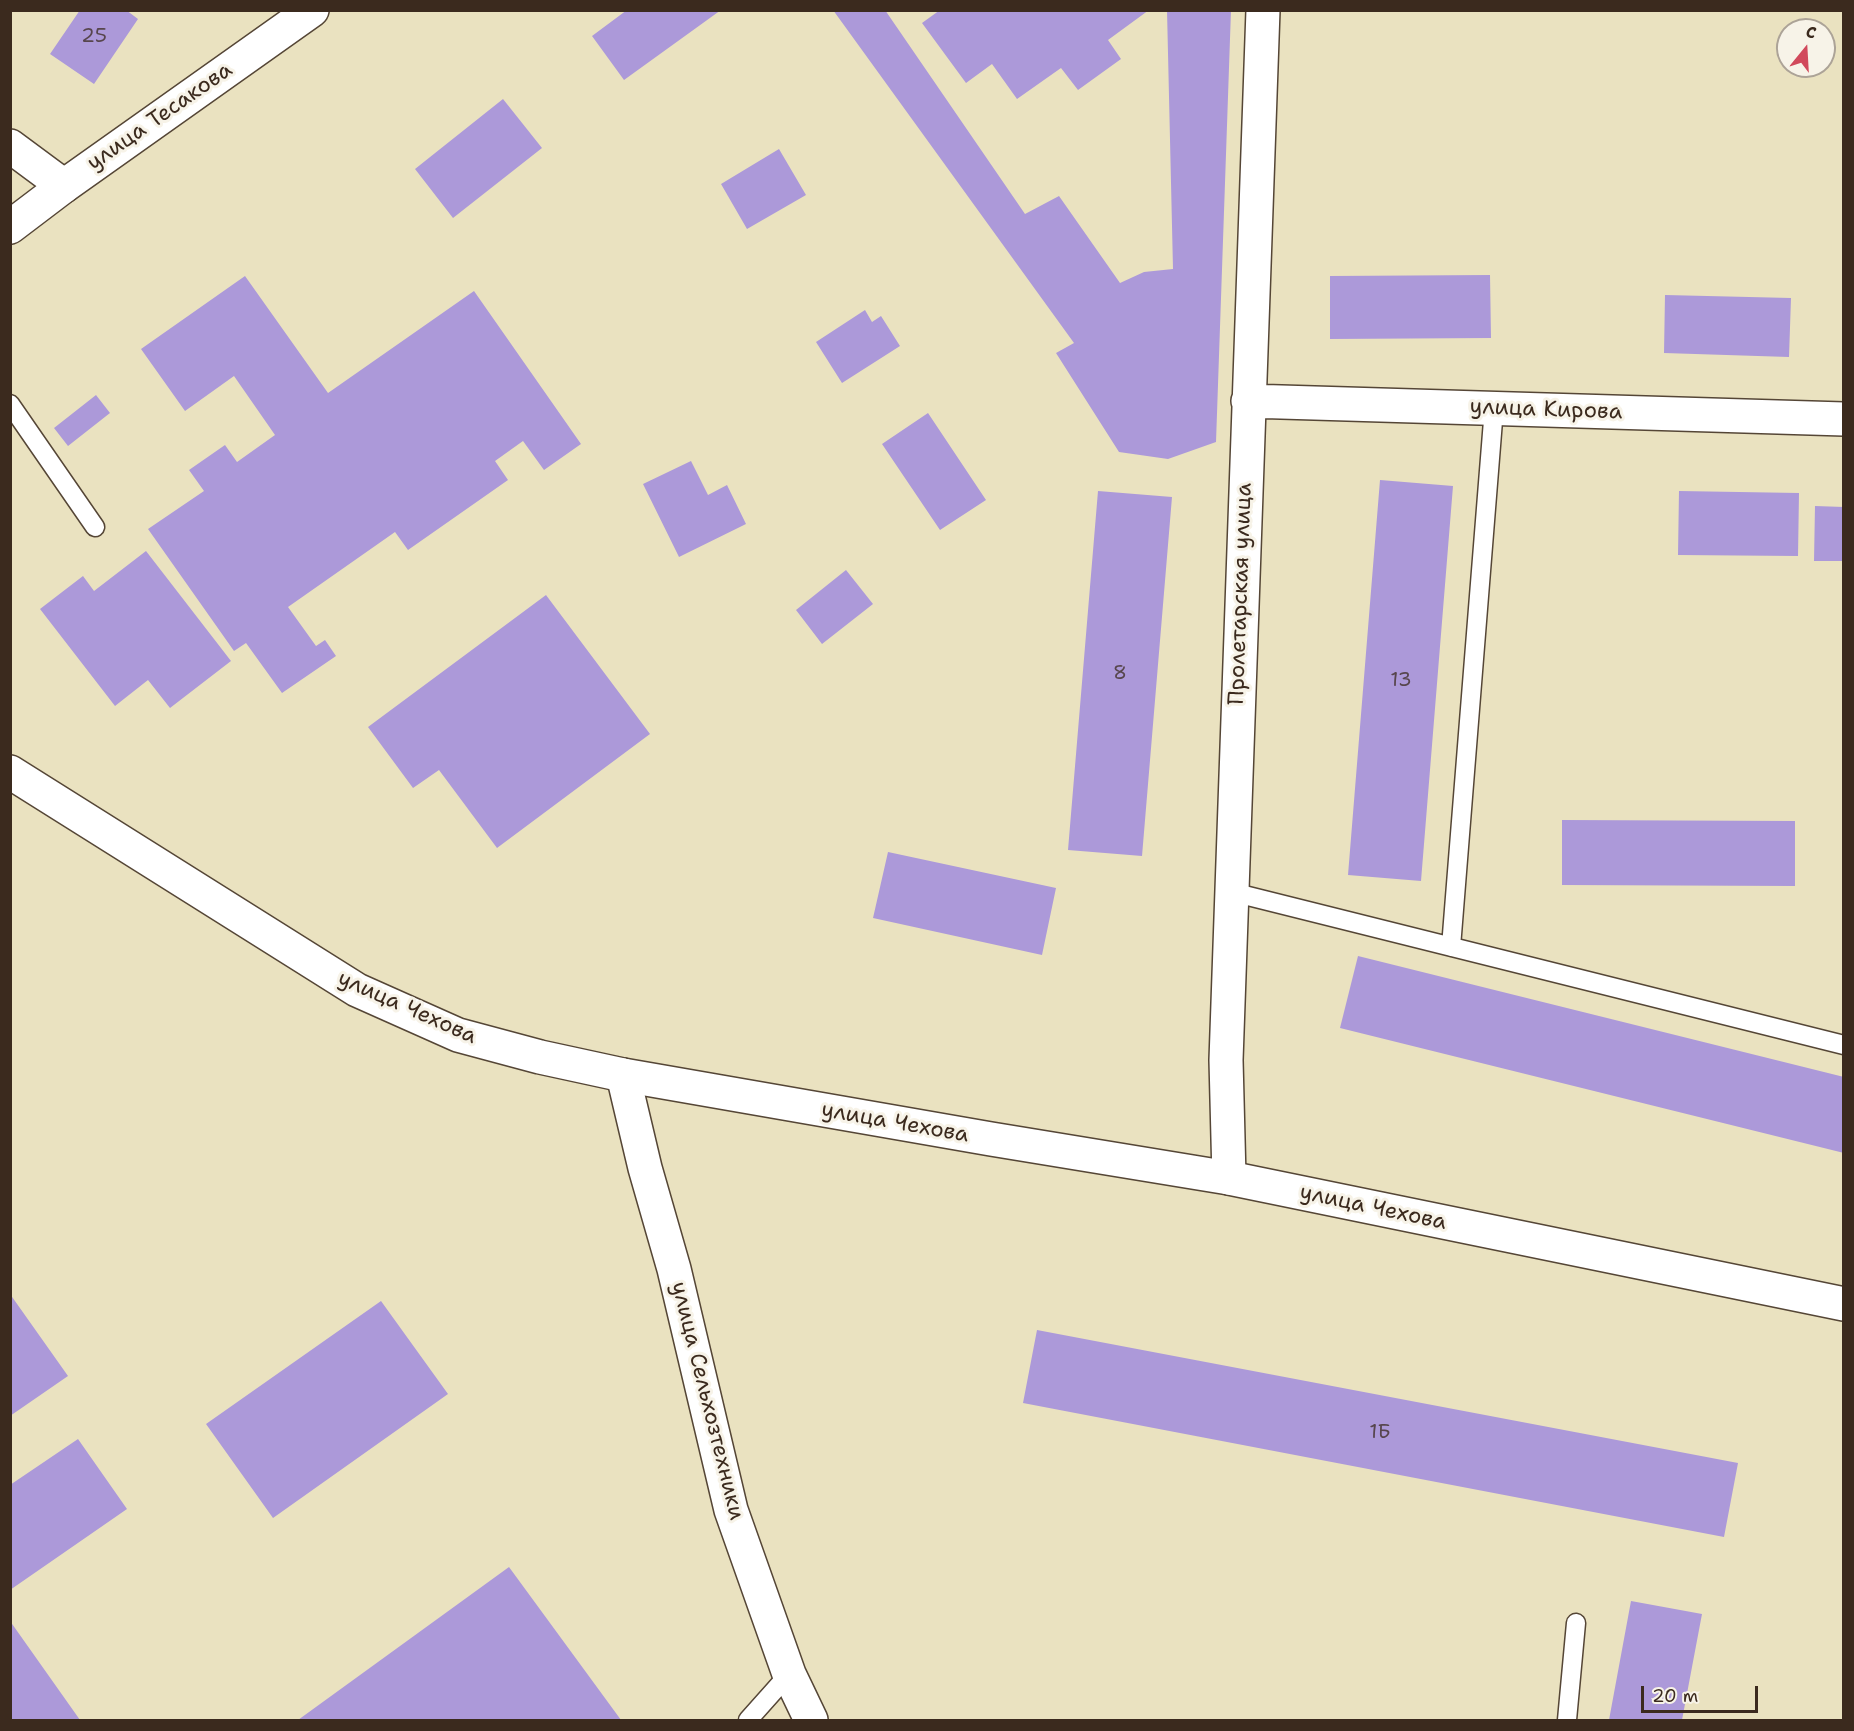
<!DOCTYPE html>
<html>
<head>
<meta charset="utf-8">
<style>
	body { margin:0 }
	#map { position:relative; width:1854px; height:1731px; overflow:hidden; background:#eae2c0; font-family:"Shantell Sans",sans-serif }
	canvas { display:block }
	.frame { position:absolute; inset:0; border:12px solid #3b2a1e; pointer-events:none }
	.north { position:absolute; left:1776px; top:18px; width:60px; height:60px; box-sizing:border-box; background:#f7f3e8; border:2px solid #aca397; border-radius:50%; rotate:18deg; font-size:16px; font-weight:700; line-height:24px; text-align:center; color:#3b2a1e }
	.north::after { content:''; display:block; margin:auto; width:21px; height:27px; background:#d1495b; clip-path:polygon(50% 0,100% 100%,50% 72%,0 100%) }
	.scale { position:absolute; left:1641px; top:1686px; width:117px; height:27px; box-sizing:border-box; border:3px solid #3b2a1e; border-top:0; padding-left:8px; font-size:18px; line-height:21px; white-space:nowrap; color:#3b2a1e; -webkit-text-stroke:4px #f7f3e8; paint-order:stroke }
</style>
</head>
<body>
<div id="map">
<canvas width="1854" height="1731"></canvas>
<div class="frame"></div>
<div class="north">С</div>
<div class="scale">20 m</div>
</div>
<script>
const c = document.querySelector('canvas').getContext('2d');
c.lineJoin = 'round';
function fill(path, color) {
  c.fillStyle = color;
  c.fill(path, 'evenodd');
}
function stroke(path, color, width, dash) {
  c.strokeStyle = color;
  c.lineWidth = width;
  c.lineCap = dash ? 'butt' : 'round';
  c.setLineDash(dash || []);
  c.stroke(path);
}
function label(font, color, halo, rows, align = 'center') {
  c.font = font + ' "Shantell Sans",sans-serif';
  c.lineWidth = 6;
  c.setLineDash([]);
  c.textBaseline = 'middle';
  c.strokeStyle = halo;
  c.fillStyle = color;
  for (const [text, x, y, turn = 0] of rows) {
    c.save();
    c.translate(x, y);
    c.rotate((+turn || 0) * Math.PI / 180);
    c.textAlign = isNaN(turn) ? turn : align;
    if (halo) c.strokeText(text, 0, 0);
    c.fillText(text, 0, 0);
    c.restore();
  }
}
fill(new Path2D(`
	M80,10H126L138,19L94,84L50,54Z
	M627,10H721L624,80L592,36Z
	M833,10H885L1025,214L1059,196L1120,283L1144,272L1173,269L1167,10H1231L1216,442L1168,459L1119,452L1056,353L1074,343Z
	M940,10H1149L1108,40L1121,59L1078,90L1061,68L1017,99L992,64L966,83L922,23Z
	M503,99L542,148L453,218L415,169Z
	M779,149L806,195L747,229L721,184Z
	M1490,275L1491,338L1330,339V276Z
	M245,276L328,393L474,291L581,444L544,470L523,441L495,461L508,480L408,550L395,532L288,607L316,646L325,640L336,656L282,693L246,643L234,651L148,529L204,491L189,470L225,445L237,462L275,435L234,376L185,411L141,349Z
	M1665,295L1791,298L1789,357L1664,353Z
	M865,310L872,322L881,316L900,346L842,383L816,342Z
	M96,395L110,413L68,446L54,428Z
	M928,413L986,500L940,530L882,444Z
	M691,461L708,495L727,485L746,524L679,557L643,484Z
	M1380,480L1453,486L1421,881L1348,875Z
	M1098,491L1172,497L1142,856L1068,850Z
	M1679,491L1799,493L1798,556L1678,555Z
	M1815,506L1844,507V561H1814Z
	M146,551L231,661L170,708L148,680L115,706L40,609L83,576L94,591Z
	M846,570L873,604L822,644L796,610Z
	M546,595L650,734L497,848L439,770L413,788L368,727Z
	M1562,820L1795,821V886L1562,885Z
	M888,852L1056,888L1042,955L873,918Z
	M1358,956L1844,1077V1153L1340,1028Z
	M10,1294L68,1376L10,1416Z
	M381,1301L448,1394L273,1518L206,1424Z
	M1037,1330L1738,1463L1724,1537L1023,1403Z
	M78,1439L127,1509L10,1590V1485Z
	M509,1567L621,1720H298Z
	M1631,1601L1702,1614L1682,1720H1609Z
	M10,1621L80,1720H10Z`), '#ac99d9');
const service = new Path2D(`
	M10,404L95,527
	M1232,892L1844,1045
	M1451,947L1494,408
	M748,1720L789,1674
	M1567,1720L1576,1623`);
const minor = new Path2D(`
	M10,146L64,186
	M1248,401L1844,419
	M623,1075L645,1168L674,1269L731,1510L789,1674L811,1720
	M1229,1178L1226,1060L1263,10`);
const secondary = new Path2D(`
	M10,227L64,186L312,10
	M10,772L357,990L458,1035L540,1057L623,1075L991,1139L1229,1178L1844,1304`);
stroke(service, '#554636', 21);
stroke(minor, '#554636', 36);
stroke(secondary, '#554636', 36);
stroke(service, '#fff', 18);
stroke(minor, '#fff', 33);
stroke(secondary, '#fff', 33);
label('20px', '#57464d', null, [
	["25",94,37],
	["8",1120,674],
	["13",1401,681],
	["1Б",1380,1433]
]);
label('22px', '#3b2a1e', '#f7f3e8', [
	["улица Тесакова",160,117,-35],
	["улица Кирова",1546,410,2],
	["Пролетарская улица",1241,594,-88],
	["улица Чехова",407,1008,24],
	["улица Чехова",895,1123,10],
	["улица Чехова",1373,1208,12],
	["улица Сельхозтехники",707,1401,76]
]);
</script>
</body>
</html>
